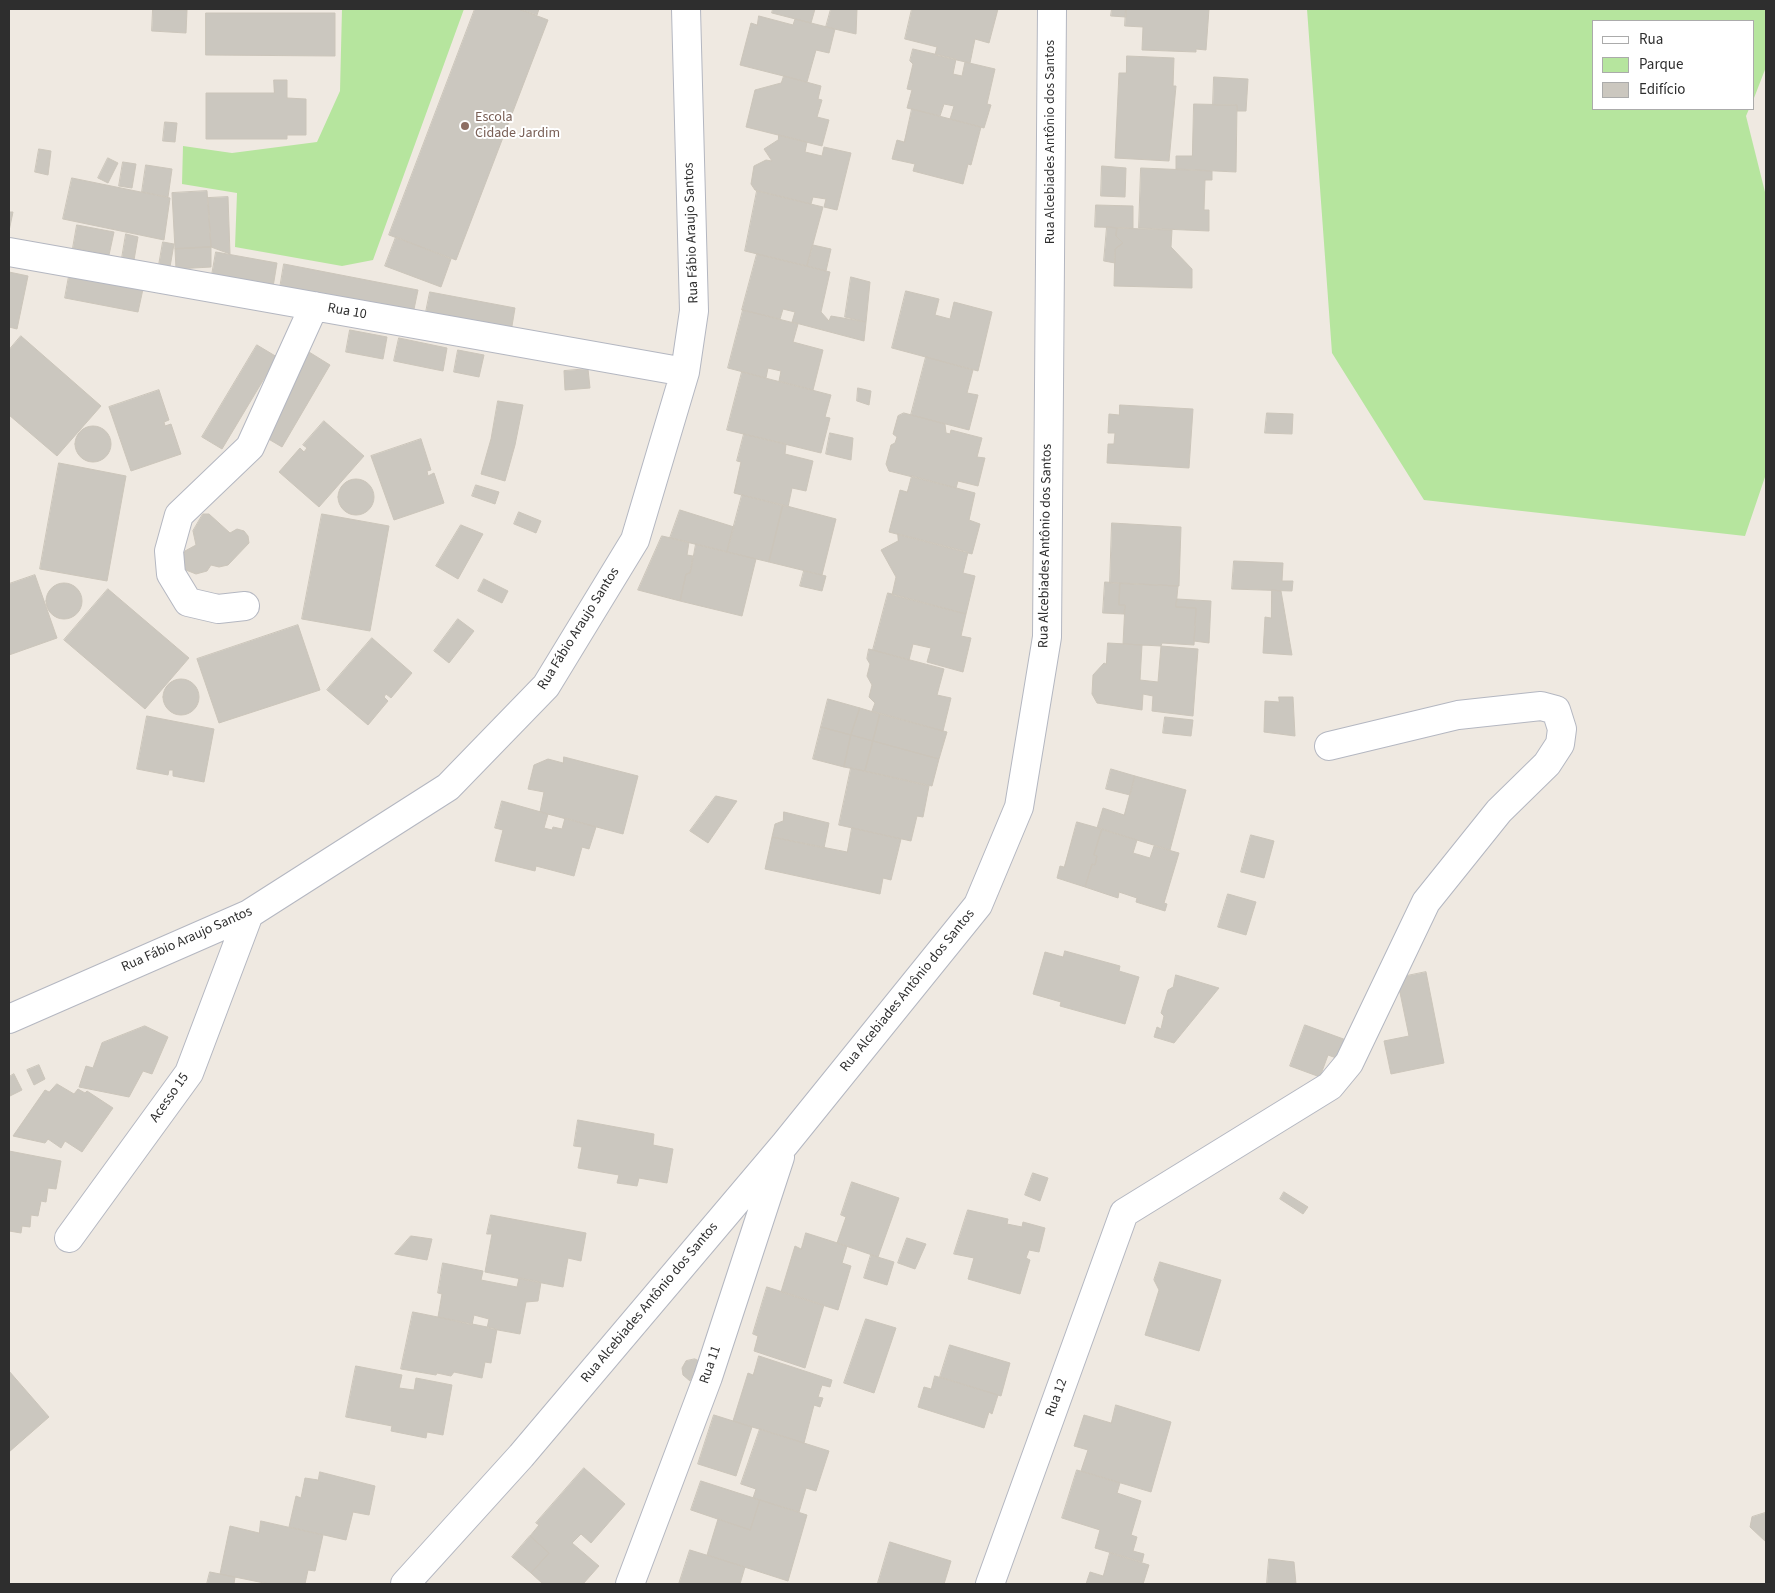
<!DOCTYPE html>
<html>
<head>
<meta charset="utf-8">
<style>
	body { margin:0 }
	#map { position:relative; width:1775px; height:1593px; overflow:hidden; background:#efe9e1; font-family:"Source Sans 3",sans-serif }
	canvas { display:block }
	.frame { position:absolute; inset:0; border:10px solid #2e2e2e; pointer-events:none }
	.legend { position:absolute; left:1592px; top:20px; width:162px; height:90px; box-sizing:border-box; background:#fff; border:1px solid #ababab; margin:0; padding:6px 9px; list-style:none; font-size:15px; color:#2e2e2e }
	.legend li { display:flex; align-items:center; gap:10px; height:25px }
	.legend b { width:25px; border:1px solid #ababab }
</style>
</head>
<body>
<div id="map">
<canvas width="1775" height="1593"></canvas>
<div class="frame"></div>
<ul class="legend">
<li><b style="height:6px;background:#fff"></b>Rua</li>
<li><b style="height:14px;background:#b6e59e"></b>Parque</li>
<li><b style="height:14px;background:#cbc7bf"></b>Edifício</li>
</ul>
</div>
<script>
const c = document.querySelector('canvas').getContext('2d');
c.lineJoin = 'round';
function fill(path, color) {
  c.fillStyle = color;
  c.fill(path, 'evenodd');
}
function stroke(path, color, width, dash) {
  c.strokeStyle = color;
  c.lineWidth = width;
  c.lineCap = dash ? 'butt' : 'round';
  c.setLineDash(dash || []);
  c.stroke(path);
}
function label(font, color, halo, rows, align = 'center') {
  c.font = font + ' "Source Sans 3",sans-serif';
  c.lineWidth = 4;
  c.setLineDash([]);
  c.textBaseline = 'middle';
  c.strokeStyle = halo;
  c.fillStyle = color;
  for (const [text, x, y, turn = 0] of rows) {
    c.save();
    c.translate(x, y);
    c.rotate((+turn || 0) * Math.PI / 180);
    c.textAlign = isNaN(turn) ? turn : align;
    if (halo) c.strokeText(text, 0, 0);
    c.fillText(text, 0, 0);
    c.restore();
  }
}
fill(new Path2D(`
	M342,9H464L373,260L342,266L235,247L237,193L182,184L183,146L232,153L317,142L340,91Z
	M1307,9H1766V67L1754,98V21H1594V109H1749L1746,116L1766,196V474L1745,536L1424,500L1332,353Z`), '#b6e59e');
const building = new Path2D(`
	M153,9L187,10L186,33L152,31Z
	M475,9H519L548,20L456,260L389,235Z
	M519,9H539L537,15Z
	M773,9H815L811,23L772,13Z
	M831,9H857L856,34L826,27Z
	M912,9H998L989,43L975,39L970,63L935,55L937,47L905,39Z
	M1112,9H1126V17L1111,16Z
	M1126,9H1209L1206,50L1196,49V52L1142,50L1143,27L1125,26Z
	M206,13H335V56L206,55Z
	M759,16L793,25L795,19L835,29L829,53L816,50L807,82L740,65L751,23L757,25Z
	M913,49L956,59L953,74L962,76L965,62L995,69L987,104L991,105L984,128L950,119L954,106L944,104L940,116L907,108L912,90L907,89L913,64L910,61Z
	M1127,56L1174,58L1173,86H1176L1169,161L1115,158L1119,73H1126Z
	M784,76L821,86L818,99L822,100L817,117L829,120L822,146L746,127L755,90L781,83Z
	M1214,77L1248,79L1246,111H1237V105H1213Z
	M274,80H287V98L306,99V135H287V139H206V93H274Z
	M1194,104L1237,105L1236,172L1176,169V156H1192Z
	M912,109L981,127L971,165L968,164L963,184L913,171L915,164L892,159L897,140L904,142Z
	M165,122L177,123L175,142L163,141Z
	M779,135L807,142L805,152L822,156L824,147L851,153L837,210L824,207L826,199L813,197L811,204L755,190L751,184L754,166L766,160L772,161L764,149L778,140Z
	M39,149L51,151L48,175L35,172Z
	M108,158L118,163L108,183L98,178Z
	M123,162L136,164L132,188L119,186Z
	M146,165L172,169L168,197L142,192Z
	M1102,166L1126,168L1125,197L1101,196Z
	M1141,168L1212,171V180H1205L1204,210H1209V231L1139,228Z
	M72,178L170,198L164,240L63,219Z
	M207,191L211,247L175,249L172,193Z
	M757,191L823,207L807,266L745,251Z
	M228,197L230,254L211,247L208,198Z
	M1096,205L1133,206V228L1095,227Z
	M9,212H13L9,231Z
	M77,225L114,232L109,255L73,248Z
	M1107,227L1117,228L1116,236L1123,243L1115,249V263L1104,261Z
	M1117,228L1172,230L1171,247L1192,269V288L1114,286L1115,249L1123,243L1116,236Z
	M126,234L138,237L134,260L122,258Z
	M396,237L451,259L441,287L385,266Z
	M163,242L174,244L170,267L159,265Z
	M813,245L831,249L826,271L807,266Z
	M211,247V267L176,269L175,249Z
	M216,252L277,263L273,287L212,275Z
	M757,254L830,272L821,312L829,321L831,316L866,322L864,341L792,322L795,312L783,309L780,319L742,310Z
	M284,264L418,290L413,314L280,288Z
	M9,272L28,276L17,329L9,327Z
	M69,276L143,289L138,312L65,298Z
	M851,277L870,282L866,322L845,317Z
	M906,291L939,299L935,315L950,319L954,302L992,312L978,371L892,348Z
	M430,292L515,308L511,332L425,317Z
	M743,310L798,324L793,342L823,350L813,390L779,381L781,371L768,368L766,378L728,368Z
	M350,330L387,337L383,359L346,352Z
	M21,336L101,406L57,456L9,415V350Z
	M399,338L447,348L443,371L394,361Z
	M257,345L277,357L222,449L202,437Z
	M458,350L484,355L479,377L454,372Z
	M309,352L330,365L282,447L260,434Z
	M926,357L973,370L967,393L978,395L969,430L911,415Z
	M588,369L590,388L565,390L564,371Z
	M742,372L831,395L825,417L830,418L821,453L727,430Z
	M858,388L871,391L869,405L857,401Z
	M159,390L169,420L164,422L165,426L171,424L181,454L131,471L109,407Z
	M498,401L523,405L515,445L505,481L481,474L491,439Z
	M1120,405L1193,409L1189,468L1107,463L1108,444H1114L1115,433H1108L1109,414L1119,415Z
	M904,413L945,424L946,433L950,434L951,430L982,438L977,457L985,458L978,486L958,481L956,488L889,471L886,464L891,445L895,443L897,437L893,434L898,416Z
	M1267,413L1293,414L1292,434L1265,433Z
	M324,421L364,456L319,507L279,472L300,448L304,452L307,448L303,445Z
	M75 444a18 18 0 1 1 36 0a18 18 0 1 1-36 0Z
	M830,433L853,438L851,460L826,454Z
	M744,434L786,444L785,454L813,461L806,491L792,488L788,507L734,493L741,462L737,461Z
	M421,439L431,470L427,471L428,476L434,473L444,503L394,520L371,456Z
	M59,463L126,476L107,581L40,569Z
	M912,476L975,493L969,520L980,524L972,554L889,532L900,490L907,492Z
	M338 497a18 18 0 1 1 36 0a18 18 0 1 1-36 0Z
	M476,485L499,492L495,504L472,496Z
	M742,495L783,505L769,562L727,552Z
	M783,505L836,519L822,575L769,562Z
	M680,510L734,527L727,552L670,538Z
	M519,512L541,521L536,533L514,524Z
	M203,514H209L230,533L237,529L244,531L248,536L249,543L228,565L219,567L211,565L207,571L196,574L186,570L183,557L185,551L196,545L193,531Z
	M322,514L389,526L370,631L302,619Z
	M1112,523L1181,527L1179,586L1110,583Z
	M461,525L483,534L458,579L436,566Z
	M898,534L968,552L963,573L975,576L966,614L892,595L896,577L881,550L898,541Z
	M662,536L689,542L687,555L693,556L690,573L686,574L680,601L638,590Z
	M696,544L756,559L742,616L680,601L686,574L690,573Z
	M1234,561L1283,563L1282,581H1293L1292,591L1232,589Z
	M804,571L826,576L822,591L800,586Z
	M35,575L57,638L9,655V584Z
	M484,579L508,591L502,603L478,591Z
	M1105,582L1120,583L1119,605H1125L1124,614L1103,613Z
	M1120,583L1178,586L1176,607L1196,608L1194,645L1162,643L1161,646L1123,644L1125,605H1119Z
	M46 601a18 18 0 1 1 36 0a18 18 0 1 1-36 0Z
	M108,589L189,658L145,709L64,640Z
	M1272,590L1281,591L1292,655L1263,653L1265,617L1271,618Z
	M888,593L966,614L961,636L971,638L963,672L927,662L931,648L913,644L909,660L873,650Z
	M1177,599L1211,601L1209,643L1194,641L1196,608L1176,607Z
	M458,619L474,631L449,663L434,651Z
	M298,625L320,690L219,723L197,659Z
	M372,638L412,673L391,698L386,694L384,697L388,701L368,725L327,690Z
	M1108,643L1142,645L1140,680L1158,682L1161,646L1198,649L1193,716L1152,711L1153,696L1143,694L1142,710L1097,703L1092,694L1093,675L1104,663L1106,664Z
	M869,649L944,669L937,695L951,698L943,731L872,711L875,703L869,697L872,685L867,676L870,664L867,659Z
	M163 697a18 18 0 1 1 36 0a18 18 0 1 1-36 0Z
	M1279,697H1293L1295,736L1264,732L1265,701L1279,702Z
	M828,699L860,708L851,735L821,727Z
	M860,708L880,714L873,741L851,735Z
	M880,714L947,732L939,759L873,741Z
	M147,716L214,729L204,782L173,776V770H169L168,775L137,769Z
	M1165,717L1193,720L1191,736L1163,733Z
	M821,727L851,735L844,767L813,759Z
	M851,735L873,741L865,771L844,767Z
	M873,741L939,759L932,786L865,771Z
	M564,757L638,776L623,834L540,812L544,792L528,789L534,765L548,759L563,763Z
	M851,768L929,786L923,817L917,816L911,841L839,825Z
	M1111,769L1135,776L1130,795L1106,789Z
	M1135,776L1186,790L1170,850L1097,828L1103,808L1124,815Z
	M716,796L737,801L708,843L690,831Z
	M502,801L548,814L544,828L552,830L553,827L562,829L565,818L596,827L589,849L582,847L574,876L536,866L535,871L495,861L503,830L495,828Z
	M784,812L829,823L824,848L772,837L775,824L783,821Z
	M1077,822L1102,829L1094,855L1097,856L1095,865L1092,864L1085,887L1057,878L1060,866L1064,867Z
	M852,828L901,839L891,880L883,878L880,894L765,869L772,837L847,852Z
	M1102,829L1137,840L1133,853L1150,858L1154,846L1179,853L1164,903L1167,904L1165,911L1136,902L1137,898L1119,892L1118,898L1085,887L1092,864L1095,865L1097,856L1094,855Z
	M1251,835L1274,841L1264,878L1241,872Z
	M1228,894L1256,902L1246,935L1218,927Z
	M1065,951L1120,966L1119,971L1139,977L1125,1024L1060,1006L1061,1002L1033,994L1045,952L1063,957Z
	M1426,972L1444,1063L1391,1074L1384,1041L1409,1036L1397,978Z
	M1176,975L1219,988L1174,1043L1154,1037L1157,1027L1161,1029L1164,1016L1161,1013L1168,990L1173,987Z
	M1305,1025L1349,1041L1347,1062L1328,1055L1320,1077L1290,1066Z
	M145,1026L168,1037L152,1074L143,1071L129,1097L79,1087L86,1066L93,1068L102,1043Z
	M39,1065L45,1079L34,1085L27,1070Z
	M14,1074L22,1090L10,1096L9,1077Z
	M57,1084L74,1094L78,1089L85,1093L87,1091L113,1108L82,1152L65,1141L61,1148L48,1139L45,1143L13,1136L45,1090L49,1092Z
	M578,1120L654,1134L653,1145L673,1149L667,1183L639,1178L637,1186L617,1183L619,1175L578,1168L582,1147L574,1146Z
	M9,1151L61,1161L56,1189L48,1188L46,1202L41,1201L38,1216L31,1215L30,1227L22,1226L21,1233L9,1231Z
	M1033,1173L1048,1178L1040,1201L1025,1195Z
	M852,1182L899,1198L878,1257L837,1243L846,1217L841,1215Z
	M1284,1192L1308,1207L1303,1214L1280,1199Z
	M968,1210L1008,1219L1007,1224L1022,1227L1023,1222L1045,1228L1039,1252L1029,1250L1026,1258L1030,1260L1020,1294L968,1279L974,1258L954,1254Z
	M491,1215L586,1233L581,1261L568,1258L563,1287L485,1272L492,1234H487Z
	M806,1233L847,1246L842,1263L851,1266L838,1310L781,1292L795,1246L801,1249Z
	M411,1236L432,1239L427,1260L395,1254Z
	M907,1238L926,1244L915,1269L898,1263Z
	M871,1255L894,1262L887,1285L864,1278Z
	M1160,1262L1221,1280L1199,1351L1145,1335L1159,1290L1154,1280Z
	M443,1263L483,1271L481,1280L517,1287L519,1278L541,1282L538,1301L526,1302L520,1334L487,1328L489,1319L474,1315L472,1325L438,1317L442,1294L438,1293Z
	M767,1287L824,1305L805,1368L754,1351L758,1336L753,1334Z
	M413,1312L497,1329L491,1363L485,1362L482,1378L454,1372L451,1376L437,1373L436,1375L401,1369Z
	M866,1319L896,1328L874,1393L844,1383Z
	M950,1345L1010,1363L1001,1396L940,1377Z
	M759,1356L832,1380L830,1387L822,1385L818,1397L823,1398L820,1407L814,1405L804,1443L733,1421L748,1373L753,1375Z
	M695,1359L699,1361L690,1381L683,1375L682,1368L686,1361Z
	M356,1366L402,1375L399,1388L414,1390L416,1378L452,1385L443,1435L427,1432L426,1438L391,1431L392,1426L346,1417Z
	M9,1371L49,1417L9,1452Z
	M935,1376L998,1395L992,1414L989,1412L984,1428L918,1407L924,1387L931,1389Z
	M1116,1405L1171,1422L1151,1492L1081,1471L1088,1450L1074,1446L1084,1415L1111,1423Z
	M714,1415L752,1427L736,1476L698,1464Z
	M760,1429L829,1451L816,1491L806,1488L799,1512L753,1498L756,1489L741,1484Z
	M584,1468L625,1504L591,1543L581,1534L572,1543L599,1566L583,1584H543L531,1573L549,1553L530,1536L539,1525L536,1523Z
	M1077,1470L1120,1483L1117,1493L1141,1501L1131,1535L1137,1537L1133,1551L1144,1554L1142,1562L1095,1548L1100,1530L1062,1518Z
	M320,1472L375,1486L369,1515L353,1512L346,1540L289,1527L296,1496L301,1498L305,1478L318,1480Z
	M701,1481L760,1500L750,1530L691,1510Z
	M760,1500L807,1515L788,1581L707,1555L718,1519L750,1530Z
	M1765,1513L1766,1515V1542L1750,1527L1752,1517Z
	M261,1521L323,1535L315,1571L308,1570L305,1584H269L220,1574L230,1526L259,1533Z
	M530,1536L549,1553L531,1573L512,1557Z
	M890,1542L951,1561L944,1584L878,1583Z
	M690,1550L745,1567L740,1584H679Z
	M1110,1553L1149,1565L1143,1584H1086L1090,1572L1103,1576Z
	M1269,1559L1294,1562L1296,1584H1267Z
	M210,1572L235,1577L234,1584H207Z`);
fill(building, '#cbc7bf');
stroke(building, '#cbc5ba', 1);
const minor = new Path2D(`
	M9,252L685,372
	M245,606L218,609L188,602L171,574L169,551L179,515L250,447L314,306
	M9,1019L249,914L448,787L546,686L635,540L685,372L694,311L686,9
	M69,1238L189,1073L249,914
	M405,1584L521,1456L785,1144L978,905L1019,807L1047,637L1052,9
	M630,1584L708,1377L780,1157
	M990,1584L1124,1213L1330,1086L1349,1063L1426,902L1499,811L1547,764L1560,744L1562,729L1556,710L1541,706L1458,715L1329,746`);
stroke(minor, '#b4b7c1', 30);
stroke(minor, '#fff', 28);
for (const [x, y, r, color] of [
	[465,126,5,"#8d6e63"]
]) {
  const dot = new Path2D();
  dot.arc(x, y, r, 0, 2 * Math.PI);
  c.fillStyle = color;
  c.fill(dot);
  stroke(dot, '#fff', 2);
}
label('14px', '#785e54', '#fff', [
	["Escola",475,118],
	["Cidade Jardim",475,134]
], 'left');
label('14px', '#2e2e2e', '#fff', [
	["Rua Alcebiades Antônio dos Santos",1051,142,-90],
	["Rua Fábio Araujo Santos",692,233,-92],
	["Rua 10",347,312,10],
	["Rua Alcebiades Antônio dos Santos",1046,546,-89],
	["Rua Fábio Araujo Santos",579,629,-58],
	["Rua Fábio Araujo Santos",187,940,-24],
	["Rua Alcebiades Antônio dos Santos",908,991,-51],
	["Acesso 15",170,1098,-55],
	["Rua Alcebiades Antônio dos Santos",650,1303,-50],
	["Rua 11",711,1365,-71],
	["Rua 12",1057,1398,-70]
]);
</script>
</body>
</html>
